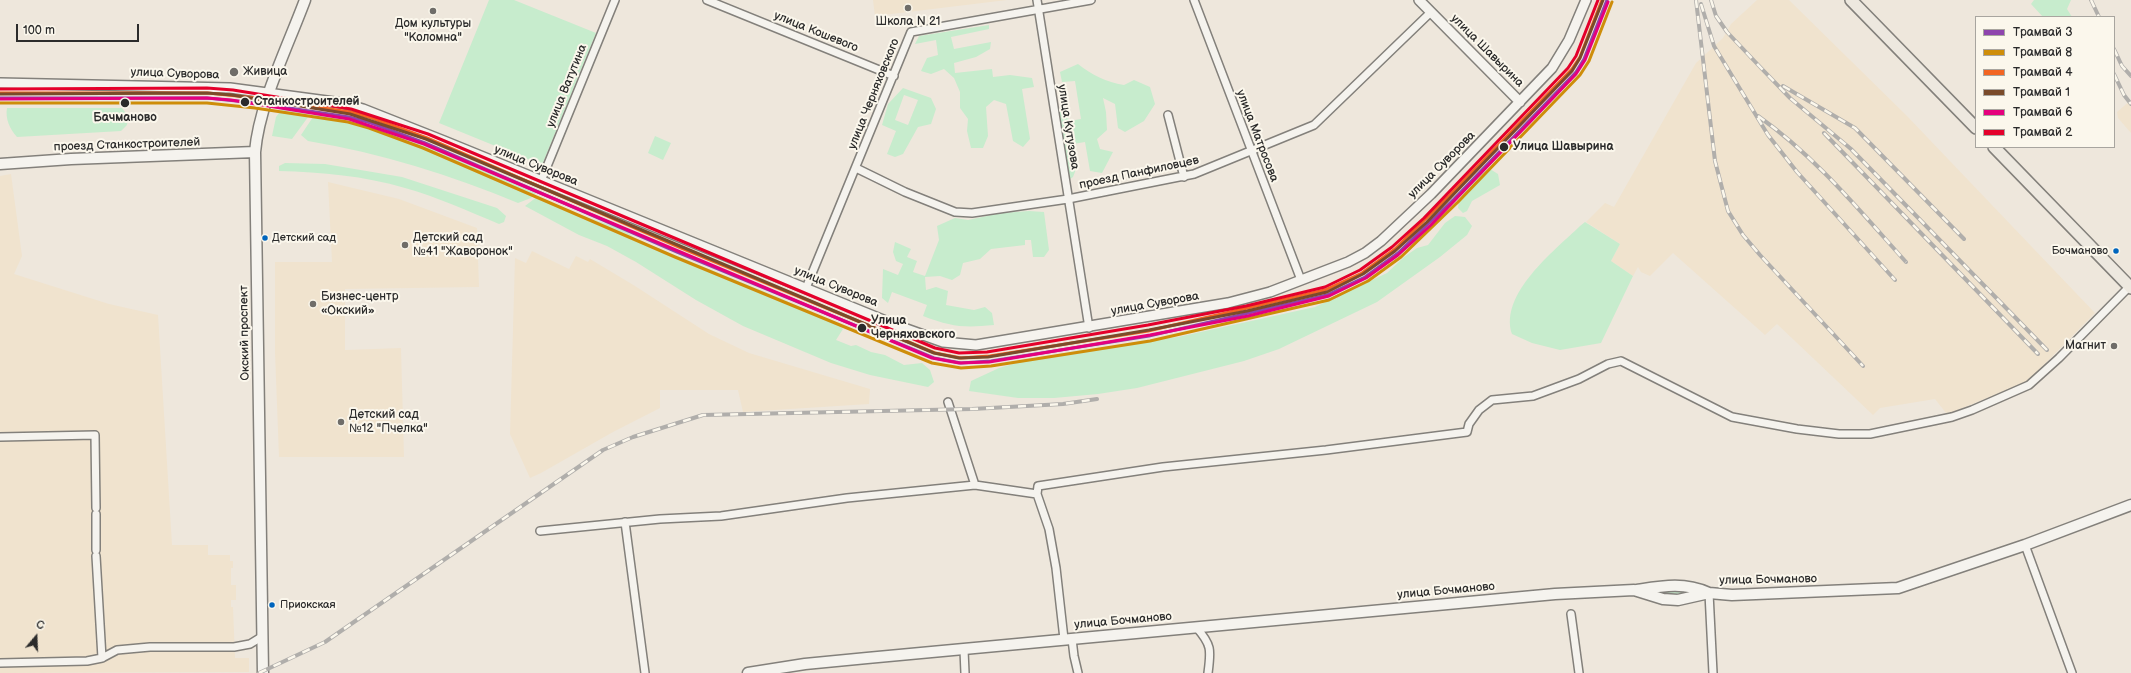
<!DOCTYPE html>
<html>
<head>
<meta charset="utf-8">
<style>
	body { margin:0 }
	#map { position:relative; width:2131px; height:673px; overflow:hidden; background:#eee7dc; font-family:"Balsamiq Sans",sans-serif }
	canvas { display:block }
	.legend { position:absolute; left:1975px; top:16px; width:140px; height:132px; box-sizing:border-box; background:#fbf7ec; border:1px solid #a8a59f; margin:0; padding:5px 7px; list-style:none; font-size:12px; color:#2b2b2b }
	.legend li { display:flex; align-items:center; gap:8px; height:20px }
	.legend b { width:20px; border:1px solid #a8a59f }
	.north { position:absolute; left:16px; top:617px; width:40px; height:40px; -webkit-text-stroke:3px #fbf7ec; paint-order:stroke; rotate:19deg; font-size:11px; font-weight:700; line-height:16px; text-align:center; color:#2b2b2b }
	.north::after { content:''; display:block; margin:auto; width:14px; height:18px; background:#2b2b2b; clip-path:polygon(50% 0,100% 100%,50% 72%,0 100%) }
	.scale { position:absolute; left:16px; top:24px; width:123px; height:18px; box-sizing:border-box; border:2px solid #2b2b2b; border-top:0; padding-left:5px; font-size:12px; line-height:14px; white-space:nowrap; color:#2b2b2b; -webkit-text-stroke:3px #fbf7ec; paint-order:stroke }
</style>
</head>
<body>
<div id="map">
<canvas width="2131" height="673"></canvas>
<ul class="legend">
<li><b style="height:5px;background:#8e44ad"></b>Трамвай 3</li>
<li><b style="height:5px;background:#ce8d09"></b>Трамвай 8</li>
<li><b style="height:5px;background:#f26522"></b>Трамвай 4</li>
<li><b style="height:5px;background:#7a4b2a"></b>Трамвай 1</li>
<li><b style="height:5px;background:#e5007d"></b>Трамвай 6</li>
<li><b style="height:5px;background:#e4002b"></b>Трамвай 2</li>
</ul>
<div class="north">С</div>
<div class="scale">100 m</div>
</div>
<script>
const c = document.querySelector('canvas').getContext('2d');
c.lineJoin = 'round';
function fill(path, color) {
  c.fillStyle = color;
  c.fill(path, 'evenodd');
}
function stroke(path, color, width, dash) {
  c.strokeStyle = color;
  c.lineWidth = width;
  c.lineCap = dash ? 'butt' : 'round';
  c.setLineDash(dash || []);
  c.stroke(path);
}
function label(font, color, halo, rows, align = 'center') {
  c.font = font + ' "Balsamiq Sans",sans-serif';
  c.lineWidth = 4;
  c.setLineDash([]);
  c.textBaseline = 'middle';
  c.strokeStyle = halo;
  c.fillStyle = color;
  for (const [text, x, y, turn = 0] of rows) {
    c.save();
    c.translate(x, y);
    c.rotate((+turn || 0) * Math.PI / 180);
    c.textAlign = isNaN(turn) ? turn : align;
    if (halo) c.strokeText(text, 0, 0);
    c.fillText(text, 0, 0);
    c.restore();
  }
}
fill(new Path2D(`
	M873,0H1007L875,16Z
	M1757,0H1789L1907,116L2095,313L2028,381L1953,412L1946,413L1935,399L1880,408L1873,415L1777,324L1765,335L1673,253L1650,276L1641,272L1638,267L1633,276L1611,261L1620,244L1586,222L1605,203L1614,207L1696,63L1723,38L1731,24Z
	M2131,100V133L2118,118L2117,112Z
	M11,174L22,256L14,274L109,304L158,315L172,545H208V555H230V561H233V568H231V585H236V600H231V607H233L235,658H249V672L0,673V176Z
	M328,182L399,199L477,228L479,287L345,289V350L401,348L404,457H279L275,352V262H332Z
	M532,251L569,269L576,256L588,262L590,259L635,286L709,334L749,353L870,389L869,404L743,412L738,390H660V408L613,432L541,473L530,478L510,434L515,258L526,263Z`), '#f0e3ce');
fill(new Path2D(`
	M489,0H514L596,33L542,165L439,123Z
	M2034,0H2071L2067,9L2072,17H2043L2031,4Z
	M989,25V29L951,37L954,49L991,42L990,49L976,57L954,63L955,73L992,69L993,77L1010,75L1032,78L1034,87L1022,89L1030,139L1023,147L1013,141L1006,104L994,100L986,107L988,136L983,148H971L967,131L968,119L960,108V92L954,78L944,69L931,74L921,71L927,58L938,55L936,40L915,44L919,36Z
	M1078,64C1092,75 1106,82 1124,85L1134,80L1150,87L1155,104L1144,121L1125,132L1118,128L1115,104L1103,98L1106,112L1107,130L1097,139L1100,149L1113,152L1102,173L1090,171L1085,142L1073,144L1076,169L1073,177L1070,179L1059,112L1066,108L1069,121L1081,119L1075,81L1062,82L1060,72Z
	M903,88L931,98L936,109L931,124L918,127L903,154L895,157L887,154L896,131L882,125L888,104ZM904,95L918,100L908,125L895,120Z
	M7,108H122L128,116L127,125L121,131L17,137C10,129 5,119 7,108Z
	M282,109L311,113L292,139L272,136L276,117Z
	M315,114C388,125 468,163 536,193L531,198L518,203C451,175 380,153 308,141L301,135Z
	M655,136L671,143L663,160L648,153Z
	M285,163L325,164L402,177L497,208L506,216L504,222L499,224C468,211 437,197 405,188C364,176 322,172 279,171V166Z
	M1490,169L1498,174L1500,185L1472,201L1467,211L1463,213L1458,208C1459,193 1476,174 1490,169Z
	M538,196C555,204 573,213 592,219C608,225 623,227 636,239L780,298L838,324L843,329L836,340L851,346L856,345L871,352L885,355L904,365L922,363L930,370L934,382L928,387L870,375L831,363L743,326L696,300L636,262L607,246L579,235L525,206Z
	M1029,211L1044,212L1049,250L1044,257H1033L1031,240H1025V245L991,249L980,259L963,263L960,275L952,280L940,276L925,277L926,290L936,287L948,291L946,305L974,310L985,307L992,313L994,325C964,328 952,327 923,316L927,305L892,292L888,303L882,298L883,269L898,275L903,264L896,261L893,252L895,242L911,249L907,257L917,261L913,272L925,276L939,240L937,226L955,218L968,220L1001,213Z
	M1455,216L1465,217L1472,226L1467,235L1440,257L1377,302L1279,349L1244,361L1137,388L1098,394L1054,398H1018L969,391L971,381L999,368L1031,359L1081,350H1097L1140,341L1178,337L1315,307L1387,273L1404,257L1417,248L1428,245L1445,223Z
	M1585,222L1620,244L1611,261L1633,276L1601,343L1560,350L1532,343L1512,334C1499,294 1554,251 1580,226Z
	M1655,590L1694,591L1683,596L1657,595Z`), '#c7eccd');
const minor = new Path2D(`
	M707,0L894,76
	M1037,0L1089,328
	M1194,0L1301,280
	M1168,115L1184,177
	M856,168L905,192L955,212L972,213L1068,199L1194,174L1314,125L1431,12
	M541,181L615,0
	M806,288L911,32L1091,0
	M948,402L975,485L1037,494L1049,529L1056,568L1064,639
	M0,437L95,435L96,508
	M1037,494L1038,486L1163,467L1326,450L1467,432L1469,424L1479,410L1492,400L1533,396L1579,379L1608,364L1621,361L1732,417L1797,429L1839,434H1870L1952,417L1972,410L2029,385L2059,358L2129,287
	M96,514V550
	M625,522L645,673
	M540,531L660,519L721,516L847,498L975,485
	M2025,545L2072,673
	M96,556L102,658
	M1709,593L1713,673
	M1571,614L1579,673
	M1196,627C1212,645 1211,650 1208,673
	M1072,639L1074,656L1078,673
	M964,650L965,673
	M0,663L87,661L102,658L117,650L150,647H234L250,644L263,636`);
const tertiary = new Path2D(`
	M1419,0L1520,102
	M0,83L230,88L342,103L363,109L444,141L898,326L943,342L976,345L1228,303L1270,292L1348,262L1365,253L1381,241L1431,194L1552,68L1569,40L1586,0`);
const secondary = new Path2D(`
	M0,164L71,159L255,152
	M1637,590C1663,586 1684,582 1709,593
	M263,673L255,152C259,104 288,46 305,0
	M748,673L805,664L867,658L1555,594L1634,590L1663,599L1678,600L1709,593L1732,595L1898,588L2025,545L2131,505`);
const primary = new Path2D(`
	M1851,0L1976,128
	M1994,147L2131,288`);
stroke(minor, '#83807b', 10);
stroke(tertiary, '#83807b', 12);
stroke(secondary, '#83807b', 13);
stroke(primary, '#83807b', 14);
stroke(minor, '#f5f3ee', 7);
stroke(tertiary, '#f5f3ee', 9);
stroke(secondary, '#f5f3ee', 10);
stroke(primary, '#ede8df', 11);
const rail = new Path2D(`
	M1696,0L1715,161L1728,211L1743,235L1760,255L1863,366
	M1711,0L1716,16L1727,32L1762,69L1790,98L1851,149L2047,350
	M2091,0L2099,17
	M1701,4L1714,46L1768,135L1797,172L1895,280
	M2114,49L2122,66L2131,76
	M2114,74L2124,95L2131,104
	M1783,86L1855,128L1964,239
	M1758,116C1815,156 1860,211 1906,262
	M1824,133L2038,354
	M259,673L325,642L603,450L633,437L703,415L972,409L1063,404L1097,399`);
stroke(rail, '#b0aeab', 4);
stroke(rail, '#fbf7ec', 2.5, [8]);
stroke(new Path2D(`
	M0,98H207L256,103L349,117L371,123L425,143L677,252L934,358L961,363L991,361L1149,336L1327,295L1365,277L1398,253L1454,199L1576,72L1584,59L1607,0`), '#8e44ad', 3);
stroke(new Path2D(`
	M0,103H207L255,108L348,122L369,128L423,148L675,257L932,363L961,368L991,366L1150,341L1329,300L1368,281L1401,257L1458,202L1580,75L1589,61L1612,2`), '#ce8d09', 3);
stroke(new Path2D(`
	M0,93H208L257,98L350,112L372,118L427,138L679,247L935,353L961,358L990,356L1148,331L1325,290L1362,273L1395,249L1450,195L1572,69L1580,57L1602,0`), '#f26522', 3);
stroke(new Path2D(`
	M0,94L207,93L232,95L350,114L426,139L934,353L959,358L988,357L1149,330L1247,311L1327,292L1363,274L1395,251L1427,222L1572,71L1580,58L1603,0`), '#7a4b2a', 3);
stroke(new Path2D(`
	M0,99L207,98L231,100L349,119L424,144L932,358L959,363L989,362L1150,335L1248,316L1329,296L1366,278L1398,255L1431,225L1576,74L1585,60L1608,2`), '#e5007d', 3);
stroke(new Path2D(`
	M0,89L207,88L233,90L351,109L428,134L935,348L959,353L987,352L1148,325L1246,306L1325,287L1360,270L1392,247L1424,218L1568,68L1576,56L1598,0`), '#e4002b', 3);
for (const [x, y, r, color] of [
	[908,8,4,"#6f6d69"],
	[433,11,4,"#6f6d69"],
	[234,72,5,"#6f6d69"],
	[245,102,5,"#2b2b2b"],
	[125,103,5,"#2b2b2b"],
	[1504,147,5,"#2b2b2b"],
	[265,238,3.5,"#0065bd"],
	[405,245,4,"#6f6d69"],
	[2116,251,3.5,"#0065bd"],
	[313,304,4,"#6f6d69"],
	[862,328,5,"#2b2b2b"],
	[2114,346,4,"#6f6d69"],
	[341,422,4,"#6f6d69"],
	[272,605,3.5,"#0065bd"]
]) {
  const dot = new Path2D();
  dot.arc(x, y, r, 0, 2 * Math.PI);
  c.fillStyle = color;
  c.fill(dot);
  stroke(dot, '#fbf7ec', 1.5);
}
label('11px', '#2b2b2b', '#fbf7ec', [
	["Детский сад",272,238],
	["Бочманово",2108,251,"right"],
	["Приокская",280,605]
], 'left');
label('12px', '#2b2b2b', '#fbf7ec', [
	["Школа N 21",908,22,"center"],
	["Дом культуры",433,24,"center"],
	["\"Коломна\"",433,38,"center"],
	["Живица",243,72],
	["Детский сад",413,238],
	["№41 \"Жаворонок\"",413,252],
	["Бизнес-центр",321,297],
	["«Окский»",321,311],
	["Магнит",2106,346,"right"],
	["Детский сад",349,415],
	["№12 \"Пчелка\"",349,429]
], 'left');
label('12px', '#2b2b2b', '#fbf7ec', [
	["улица Кошевого",816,32,22],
	["улица Шавырина",1487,51,45],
	["улица Суворова",175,74,2],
	["улица Ватутина",567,86,-68],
	["улица Черняховского",874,94,-68],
	["улица Кутузова",1068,127,81],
	["улица Матросова",1257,136,69],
	["проезд Станкостроителей",127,145,-2],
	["улица Суворова",1442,165,-45],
	["улица Суворова",536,166,22],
	["проезд Панфиловцев",1139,173,-12],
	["улица Суворова",836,287,22],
	["улица Суворова",1155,304,-10],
	["Окский проспект",245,333,-91],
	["улица Бочманово",1768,580,-1],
	["улица Бочманово",1446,591,-5],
	["улица Бочманово",1123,621,-5]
]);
label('bold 12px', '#2b2b2b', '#fbf7ec', [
	["Станкостроителей",254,102],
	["Бачманово",125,118,"center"],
	["Улица Шавырина",1513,147],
	["Улица",871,321],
	["Черняховского",871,335]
], 'left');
</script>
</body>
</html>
